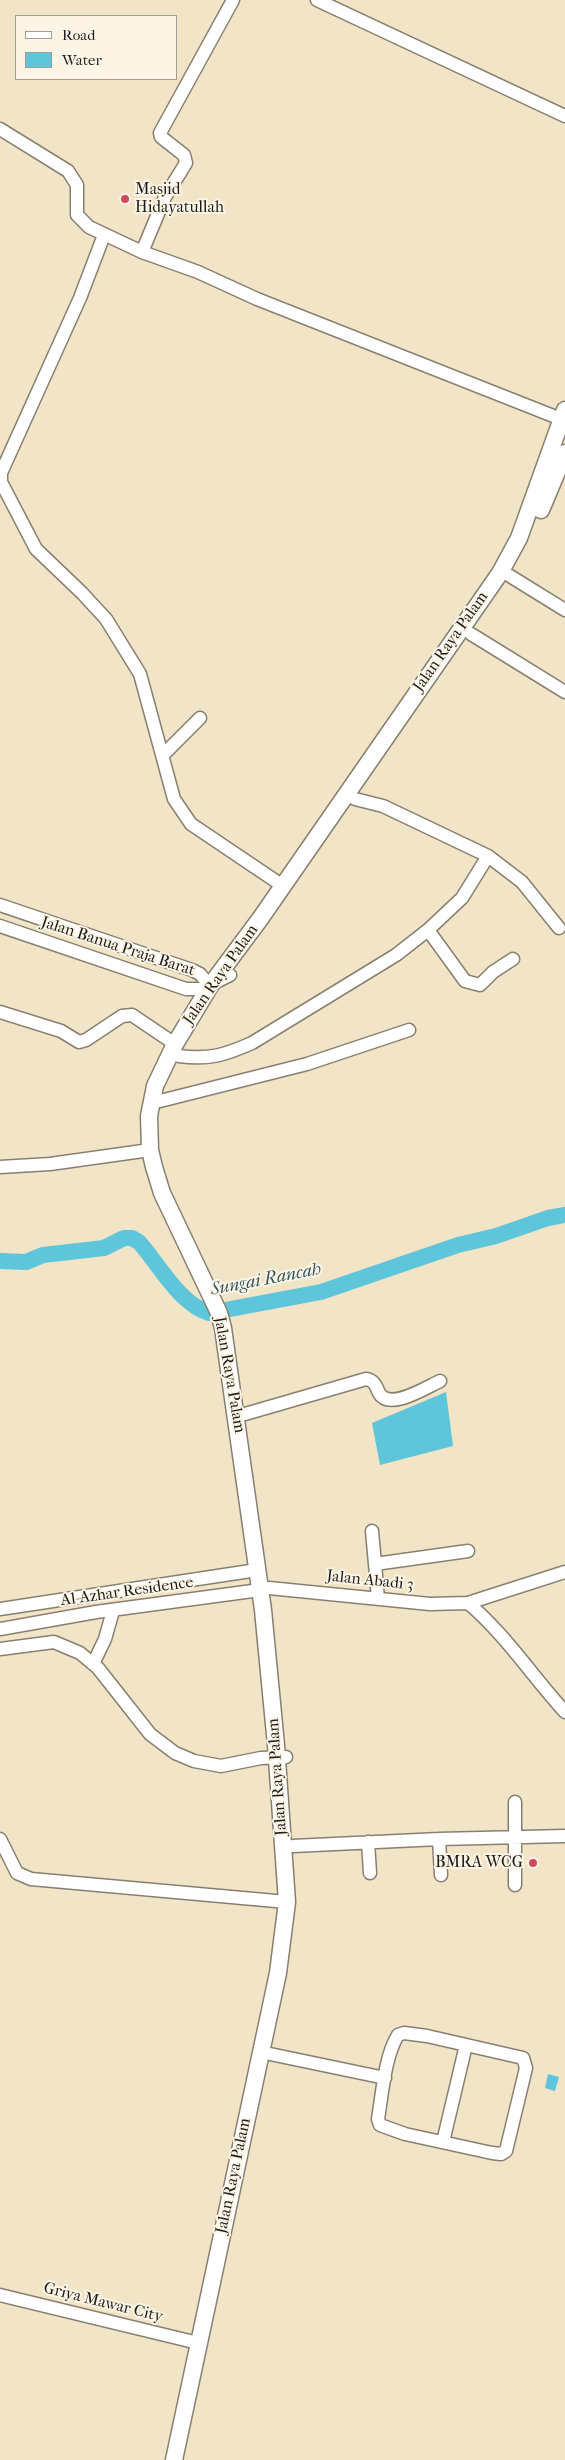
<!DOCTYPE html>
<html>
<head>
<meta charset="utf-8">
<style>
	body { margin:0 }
	#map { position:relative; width:565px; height:2460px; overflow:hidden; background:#f2e4c6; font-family:"IM FELL French Canon",serif }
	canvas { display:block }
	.legend { position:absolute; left:15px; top:15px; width:162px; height:65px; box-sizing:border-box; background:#fcf5e5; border:1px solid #a29e95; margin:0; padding:6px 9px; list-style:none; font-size:15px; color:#1c1c1c }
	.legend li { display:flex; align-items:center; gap:10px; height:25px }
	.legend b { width:25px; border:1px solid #a29e95 }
</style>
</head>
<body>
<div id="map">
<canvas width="565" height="2460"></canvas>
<ul class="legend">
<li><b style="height:6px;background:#fff"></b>Road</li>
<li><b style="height:14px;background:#5ec5db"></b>Water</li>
</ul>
</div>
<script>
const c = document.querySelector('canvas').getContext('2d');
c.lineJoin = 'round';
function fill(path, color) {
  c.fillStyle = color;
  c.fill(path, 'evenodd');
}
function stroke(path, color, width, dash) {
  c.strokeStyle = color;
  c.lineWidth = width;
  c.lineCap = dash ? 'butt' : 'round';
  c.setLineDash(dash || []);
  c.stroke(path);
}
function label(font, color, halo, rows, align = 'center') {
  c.font = font + ' "IM FELL French Canon",serif';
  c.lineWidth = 4;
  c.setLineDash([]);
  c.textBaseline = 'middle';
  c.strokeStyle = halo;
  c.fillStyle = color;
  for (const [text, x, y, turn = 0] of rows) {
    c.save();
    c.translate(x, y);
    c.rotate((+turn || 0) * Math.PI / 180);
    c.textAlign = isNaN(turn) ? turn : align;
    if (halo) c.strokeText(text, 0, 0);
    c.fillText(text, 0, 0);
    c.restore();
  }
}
fill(new Path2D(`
	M446,1392L453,1446L380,1465L372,1423Z
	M548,2074L559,2077L555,2091L545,2088Z`), '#5ec5db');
stroke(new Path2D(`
	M0,1261L26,1262L43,1255L104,1248L124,1238H132L139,1242C160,1266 179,1303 209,1313L321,1292L458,1245L496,1236L548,1218L565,1215`), '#5ec5db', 16);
const minor = new Path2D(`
	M233,0L160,133L161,137L184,155L186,163L165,197L142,252L198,272L257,299L561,419
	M317,0L565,116
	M0,129L68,171L77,185V215L89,227L142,252
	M104,235L80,298L1,473V482L36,549L82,593L106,619L140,674L174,799L191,824L283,886
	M510,576L565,610
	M471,634L565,692
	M163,755L200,718
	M488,856L522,882L559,928
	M0,905L192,970L200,974L210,986
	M0,926L186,989H202L230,975
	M428,930L465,981L480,985L493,972L513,959
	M0,1012L61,1031L79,1042L86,1040L122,1016L132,1015L175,1044
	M179,1056C209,1060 225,1055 252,1043L396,955L428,930L462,898L488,856L383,806L355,799
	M160,1101L307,1064L409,1030
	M0,1167L50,1164L150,1150
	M245,1414L366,1379C374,1380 376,1386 379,1393C389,1411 425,1388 440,1381
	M372,1531L375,1564
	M269,1588L430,1604L468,1603L565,1572
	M378,1599L375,1564L468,1551
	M468,1603C505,1634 532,1676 565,1712
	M0,1609L257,1570
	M0,1629L96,1612L260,1590
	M0,1649L54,1642L80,1653L98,1668L150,1734L175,1753L194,1761L221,1766L261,1758L286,1757
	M93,1664L105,1639L113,1611
	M515,1802V1885
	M0,1839L17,1873L31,1879L287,1902
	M439,1839L441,1875
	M368,1842L370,1873
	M293,1846L439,1839L565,1836
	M404,2033L427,2036L523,2058L526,2068L506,2151L501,2154L492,2153L405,2134L380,2125L378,2119C382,2095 385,2055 398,2035Z
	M270,2054L385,2078
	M443,2142L466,2045
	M0,2295L198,2343`);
const major = new Path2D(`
	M541,510L565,453
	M174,2460L278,1973L287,1902L276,1745L263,1610L223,1328L219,1313L162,1193L154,1167L150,1150L149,1116L155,1086L175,1044L210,986L260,919L500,573L519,538L565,410`);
stroke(minor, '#878071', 15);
stroke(major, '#878071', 19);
stroke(minor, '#fff', 12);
stroke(major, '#fff', 16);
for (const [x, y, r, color] of [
	[125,199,5,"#d1495b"],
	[533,1863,5,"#d1495b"]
]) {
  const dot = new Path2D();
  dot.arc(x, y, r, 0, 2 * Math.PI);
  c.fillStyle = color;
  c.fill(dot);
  stroke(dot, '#fcf5e5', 2);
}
label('16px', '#1c1c1c', '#fcf5e5', [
	["Masjid",135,190],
	["Hidayatullah",135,208],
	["BMRA WCG",523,1863,"right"]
], 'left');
label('16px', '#1c1c1c', '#fcf5e5', [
	["Jalan Raya Palam",451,642,-55],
	["Jalan Banua Praja Barat",118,947,18],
	["Jalan Raya Palam",221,975,-55],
	["Jalan Raya Palam",229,1375,80],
	["Jalan Abadi 3",370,1581,6],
	["Al-Azhar Residence",127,1592,-8],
	["Jalan Raya Palam",278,1777,-94],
	["Jalan Raya Palam",234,2176,-78],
	["Griya Mawar City",103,2303,14]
]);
label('italic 18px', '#33575f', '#fcf5e5', [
	["Sungai Rancah",266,1280,-11]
]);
</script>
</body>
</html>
